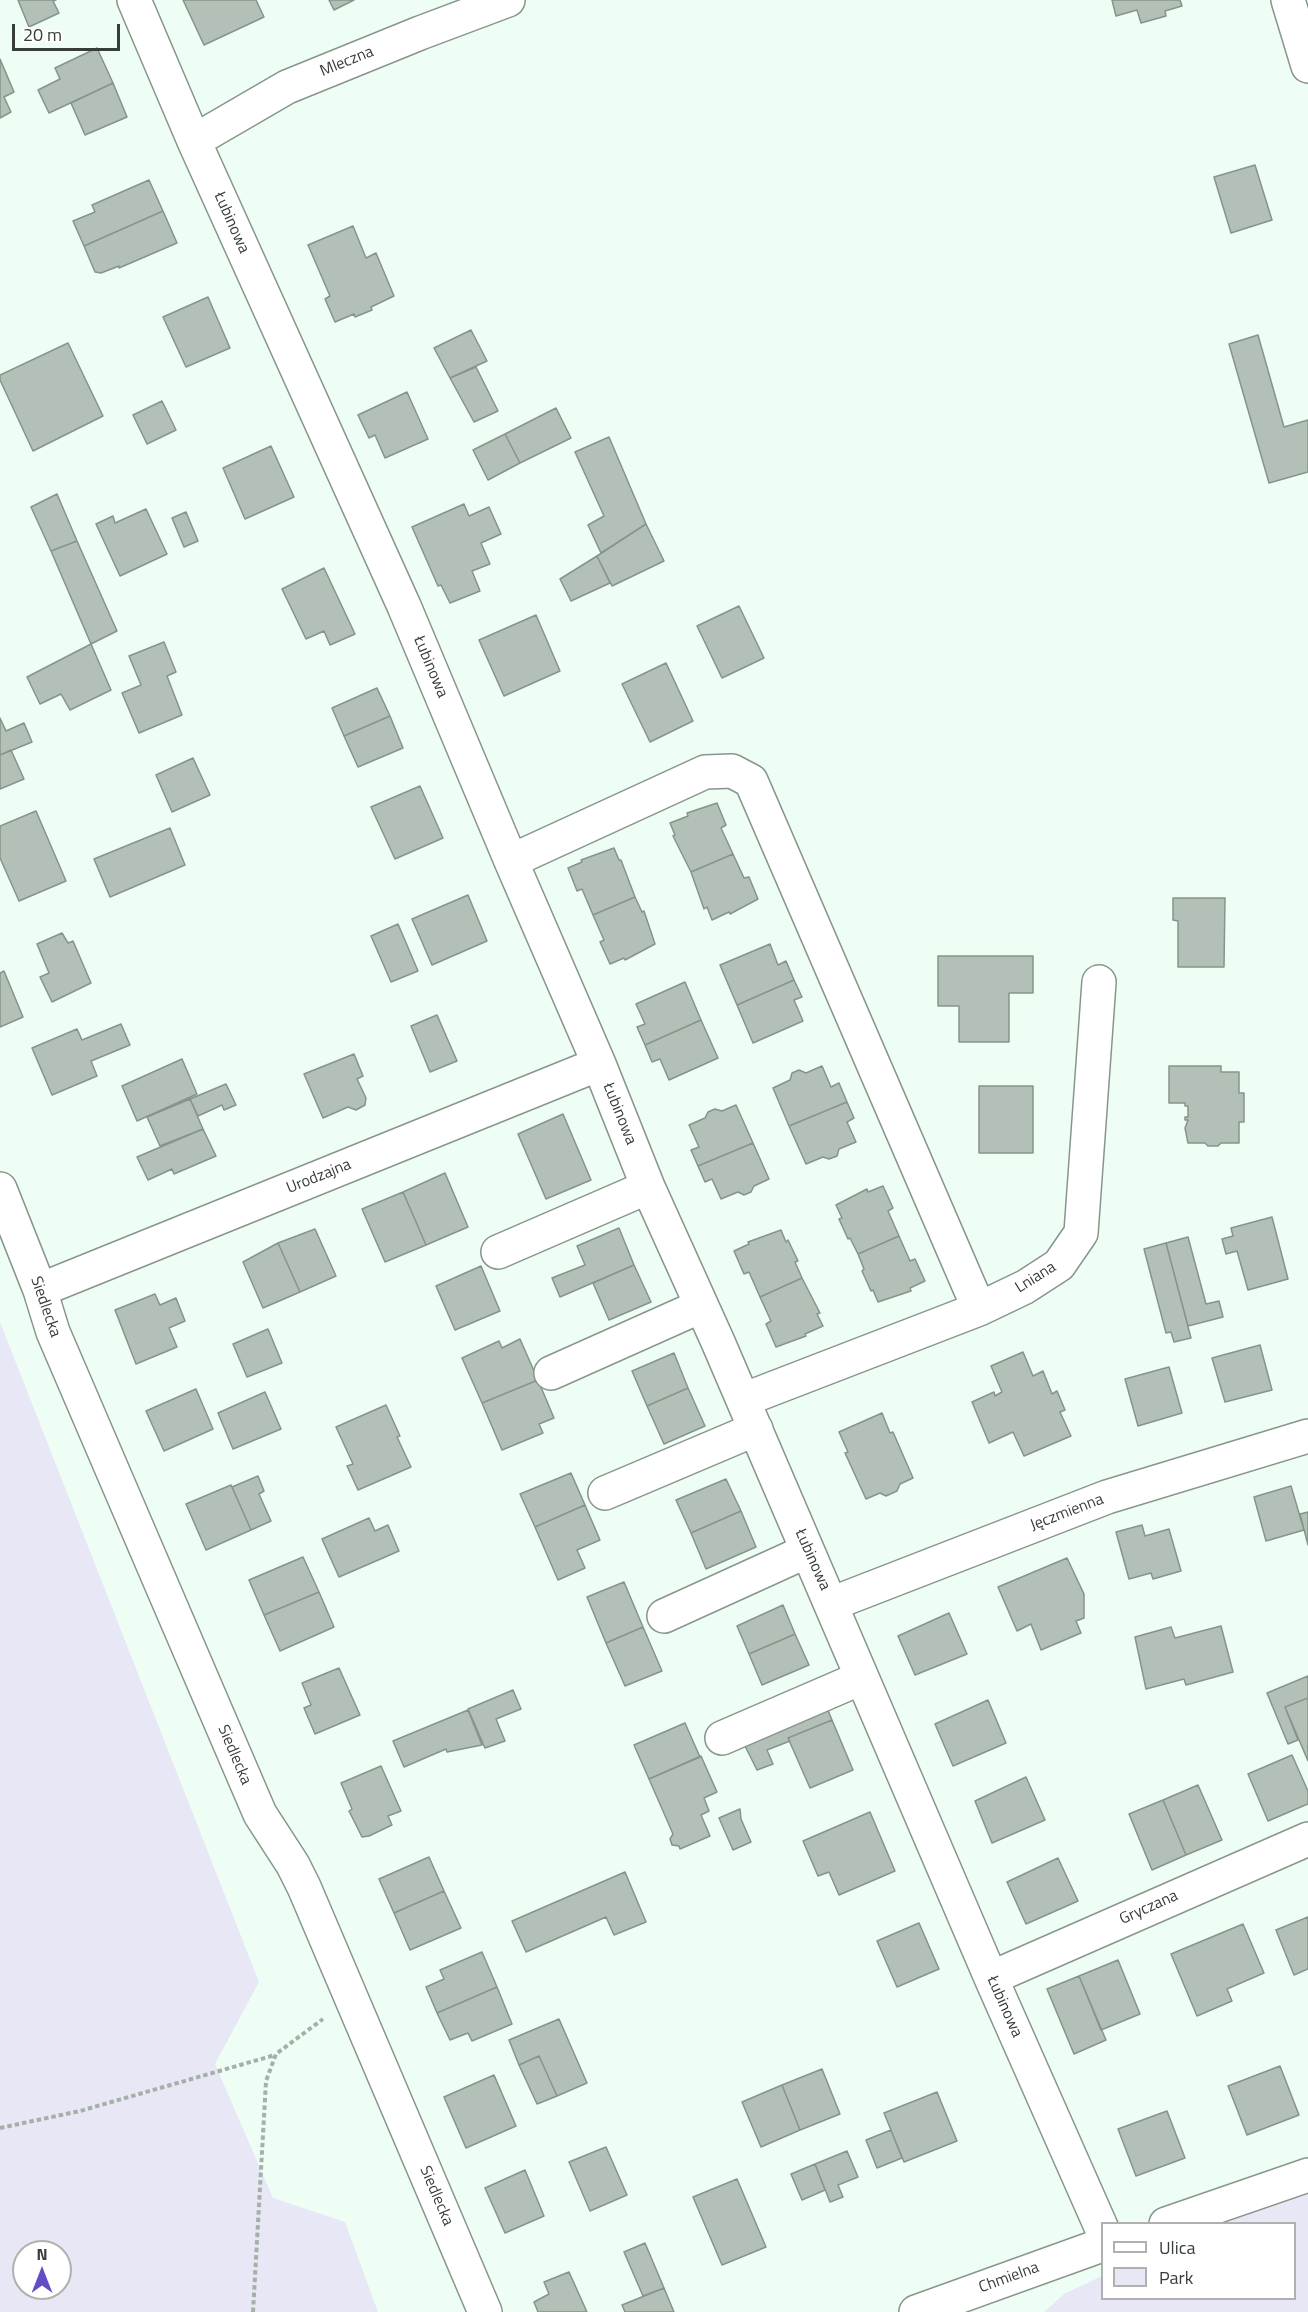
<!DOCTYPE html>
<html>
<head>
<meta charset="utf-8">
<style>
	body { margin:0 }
	#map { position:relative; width:1308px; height:2312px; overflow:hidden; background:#effef4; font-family:"Titillium Web",sans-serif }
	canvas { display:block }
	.legend { position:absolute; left:1101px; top:2222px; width:195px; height:78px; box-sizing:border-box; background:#fff; border:2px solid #afb1b0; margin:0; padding:8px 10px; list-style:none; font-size:18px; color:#373d39 }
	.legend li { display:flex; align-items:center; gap:12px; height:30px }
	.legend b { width:30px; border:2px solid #afb1b0 }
	.north { position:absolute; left:12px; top:2240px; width:60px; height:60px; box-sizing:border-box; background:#fff; border:2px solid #afb1b0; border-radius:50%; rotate:0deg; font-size:16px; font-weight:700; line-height:24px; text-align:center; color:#373d39 }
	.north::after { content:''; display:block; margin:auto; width:21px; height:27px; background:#634cc5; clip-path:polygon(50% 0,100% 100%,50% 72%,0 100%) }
	.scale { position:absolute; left:12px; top:24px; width:108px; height:27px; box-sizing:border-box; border:3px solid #373d39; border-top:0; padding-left:8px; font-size:18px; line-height:21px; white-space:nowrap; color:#373d39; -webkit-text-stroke:4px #fff; paint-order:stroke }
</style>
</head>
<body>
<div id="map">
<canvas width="1308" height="2312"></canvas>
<ul class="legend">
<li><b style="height:8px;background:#fff"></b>Ulica</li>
<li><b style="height:16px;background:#e7e7f5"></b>Park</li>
</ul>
<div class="north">N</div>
<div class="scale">20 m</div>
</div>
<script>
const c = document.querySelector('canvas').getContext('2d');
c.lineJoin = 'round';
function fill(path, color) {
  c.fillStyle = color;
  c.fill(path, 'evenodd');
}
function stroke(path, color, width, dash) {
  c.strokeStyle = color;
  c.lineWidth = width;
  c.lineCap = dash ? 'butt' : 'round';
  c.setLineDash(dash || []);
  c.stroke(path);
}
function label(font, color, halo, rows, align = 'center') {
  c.font = font + ' "Titillium Web",sans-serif';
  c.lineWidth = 4.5;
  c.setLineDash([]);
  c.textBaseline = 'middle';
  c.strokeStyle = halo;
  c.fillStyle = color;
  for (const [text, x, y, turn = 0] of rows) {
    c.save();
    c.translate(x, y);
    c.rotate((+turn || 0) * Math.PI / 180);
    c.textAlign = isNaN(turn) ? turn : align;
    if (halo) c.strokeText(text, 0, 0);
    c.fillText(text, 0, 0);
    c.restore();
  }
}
fill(new Path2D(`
	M0,1322L259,1982L215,2064L273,2198L345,2222L378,2312H0ZM24,2252H60V2288H24Z
	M1308,2191V2312H1044L1064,2294L1102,2276V2298H1294V2224L1226,2223Z`), '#e7e7f5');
const building = new Path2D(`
	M18,0H56L53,1L59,13L29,27Z
	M183,0H256L264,17L204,45Z
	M329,0H354L334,10Z
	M1112,0H1180L1182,6L1165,11L1166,16L1141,23L1137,10L1116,16Z
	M97,48L113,83L49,113L38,90L60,79L55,68Z
	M0,59L14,92L4,97L11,112L0,118Z
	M113,83L127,117L85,135L71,103Z
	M1255,165L1272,220L1231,233L1214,177Z
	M149,180L163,211L84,246L73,221L95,212L92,205Z
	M163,211L177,243L119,268V266L101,273L95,272L84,246Z
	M353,226L366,258L376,253L394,296L371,307L372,310L355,317L354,314L335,322L325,299L330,296L308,245Z
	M208,297L230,348L186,367L163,317Z
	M471,330L487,361L450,378L434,348Z
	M1258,335L1284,427L1308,420V472L1269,483L1229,344Z
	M68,343L103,416L33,451L0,380V375Z
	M476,367L498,411L474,422L450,378Z
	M407,392L428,439L385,458L375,435L369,438L358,415Z
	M162,401L176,430L147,444L133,415Z
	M556,408L571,438L520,463L505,434Z
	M505,434L520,463L488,480L473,450Z
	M609,437L646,524L601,553L588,525L604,516L575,452Z
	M271,446L294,497L245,519L223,468Z
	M57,494L77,541L51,551L31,507Z
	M464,504L469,516L489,507L501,534L481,543L490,564L472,571L480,591L450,603L441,585L438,586L412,527Z
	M146,509L167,554L120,576L96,524L113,516L115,523Z
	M186,512L198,541L184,547L172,518Z
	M646,524L664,561L612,586L597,556Z
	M77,541L117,631L91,644L51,551Z
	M597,556L610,583L571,601L560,579Z
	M324,568L355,634L330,645L324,631L306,639L282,589Z
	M739,606L764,658L722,678L697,626Z
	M536,615L560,671L504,696L479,640Z
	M164,642L176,672L167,676L182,715L139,733L122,693L141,685L129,656Z
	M91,644L111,690L70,710L61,694L40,704L27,677Z
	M666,663L693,721L650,742L622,684Z
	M377,688L390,716L344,736L332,708Z
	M390,716L403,748L358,767L344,736Z
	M0,718L6,731L24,723L32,742L0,755Z
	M11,750L24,779L0,789V755Z
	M193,758L210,795L172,812L156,775Z
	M420,786L443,838L395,859L371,807Z
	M717,803L726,825L721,828L733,854L691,872L673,836L675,835L670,823L688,816L687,813Z
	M36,811L66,881L19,901L0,858V826Z
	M170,828L185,865L110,897L94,859Z
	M614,848L619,860H621L635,897L593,915L582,889L577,891L568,868L582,862L581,860Z
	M733,854L744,878L749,877L758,899L730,914L729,912L712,920L707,907L704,909L691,872Z
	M468,895L487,941L432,965L412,919Z
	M635,897L642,912L644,911L655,944L625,960L624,958L610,964L600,942L604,940L593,915Z
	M1173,898H1225L1224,967H1178V921L1173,920Z
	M398,924L418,971L391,982L371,936Z
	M62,933L68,943L73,941L91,983L52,1002L40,977L49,973L37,944Z
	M770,944L778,965L786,961L794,980L737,1005L720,965Z
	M938,956H1033V993H1009V1042H959V1006H938Z
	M4,971L23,1017L0,1027V973Z
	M794,980L802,997L794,1000L803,1021L753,1043L737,1005Z
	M685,982L701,1020L645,1045L637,1027L645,1024L636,1004Z
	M437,1015L457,1061L430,1072L411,1026Z
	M701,1020L718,1058L669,1080L660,1059L652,1062L645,1045Z
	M121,1024L130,1045L91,1061L97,1076L52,1095L32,1048L77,1029L82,1040Z
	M354,1054L363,1076L357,1079L366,1098L365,1105L356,1110L348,1107L323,1118L304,1074Z
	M182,1059L197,1094L137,1121L122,1086Z
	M822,1066L831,1087L839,1083L847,1102L789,1126L773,1088L790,1080L792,1073L799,1070L806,1073Z
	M1169,1066H1221V1072H1239V1093H1244V1122H1239V1143H1221L1218,1146H1208L1205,1143H1188L1185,1128L1188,1120H1185V1117H1188V1106H1185V1103H1169Z
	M226,1084L236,1105L224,1110L222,1105L198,1116L190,1099Z
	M979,1086H1033V1153H979Z
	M190,1099L203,1129L160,1146L147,1117Z
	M847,1102L854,1118L847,1122L856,1142L839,1149L837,1156L829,1159L823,1157L806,1164L789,1126Z
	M736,1105L753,1143L698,1166L691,1150L699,1147L689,1125L705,1118L708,1112L715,1109L722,1111Z
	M563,1114L591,1180L546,1199L518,1134Z
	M203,1129L216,1156L174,1174L172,1169L148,1180L137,1157Z
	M753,1143L769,1179L754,1186L751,1192L744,1195L738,1192L721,1199L712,1179L705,1182L698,1166Z
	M445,1173L468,1227L426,1245L403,1192Z
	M883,1186L893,1208L888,1211L899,1236L858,1254L850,1238L848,1239L839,1219L842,1218L836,1205L867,1189L868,1192Z
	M403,1192L426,1245L385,1262L362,1209Z
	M1272,1217L1288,1279L1248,1290L1237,1251L1226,1254L1222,1239L1233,1236L1231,1228Z
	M619,1228L634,1265L560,1297L552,1278L585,1265L577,1246Z
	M315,1229L336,1276L300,1292L278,1243Z
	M781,1230L786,1242L788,1240L798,1261L795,1262L802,1278L760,1297L749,1272L744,1274L734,1251L749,1244L748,1242Z
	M899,1236L910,1261L915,1259L925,1281L910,1288L911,1291L878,1302L873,1290L871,1291L862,1271L864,1269L858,1254Z
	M1188,1237L1206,1304L1219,1301L1223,1317L1188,1326L1166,1243Z
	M278,1243L300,1292L263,1308L243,1262Z
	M1166,1243L1191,1338L1174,1342L1171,1332L1166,1333L1144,1249Z
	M634,1265L651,1302L609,1320L593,1283Z
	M481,1266L500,1311L455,1330L436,1286Z
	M802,1278L820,1313L817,1314L823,1326L805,1334L806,1336L776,1347L766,1324L771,1321L760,1297Z
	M155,1294L160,1305L176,1298L185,1321L169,1328L177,1347L136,1364L115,1310Z
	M268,1329L282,1363L247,1377L233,1344Z
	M520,1339L538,1380L482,1403L462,1358L499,1341L502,1348Z
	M1260,1345L1272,1390L1225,1402L1212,1358Z
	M1023,1352L1033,1376L1043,1371L1052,1394L1057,1391L1065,1410L1060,1412L1071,1436L1024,1456L1013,1432L989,1443L972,1402L994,1392L995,1396L1002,1392L991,1366Z
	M674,1353L688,1388L647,1406L632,1371Z
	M1169,1367L1182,1413L1138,1426L1125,1379Z
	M538,1380L554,1418L539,1424L543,1433L502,1450L482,1403Z
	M688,1388L705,1426L664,1444L647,1406Z
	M196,1389L213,1429L164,1451L146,1411Z
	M265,1392L281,1429L233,1449L218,1413Z
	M386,1405L400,1436L397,1437L411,1467L358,1490L347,1466L353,1464L336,1427Z
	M882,1413L890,1433L893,1432L913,1478L900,1484L897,1491L886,1496L880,1493L866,1499L845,1453L848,1452L839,1432Z
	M571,1473L585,1505L535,1527L520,1494Z
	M258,1476L264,1491L259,1494L271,1521L251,1530L232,1487Z
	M726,1479L741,1511L691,1533L676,1500Z
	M231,1485L251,1530L206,1550L186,1504Z
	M1291,1486L1304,1530L1266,1541L1254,1497Z
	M585,1505L600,1540L577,1550L585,1568L558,1580L535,1527Z
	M741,1511L756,1547L706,1569L691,1533Z
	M1308,1512V1545L1300,1514Z
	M369,1518L375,1531L388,1525L399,1551L339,1577L322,1539Z
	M1142,1525L1145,1536L1169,1529L1181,1571L1153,1579L1151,1573L1129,1579L1116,1532Z
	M303,1557L319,1592L264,1615L249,1580Z
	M1067,1558L1084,1594V1618L1076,1621L1081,1633L1041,1650L1031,1624L1017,1631L998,1587Z
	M624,1582L643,1627L606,1643L587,1597Z
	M319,1592L334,1627L280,1651L264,1615Z
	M783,1605L795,1634L749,1654L737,1626Z
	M949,1613L967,1654L915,1675L898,1636Z
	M1221,1626L1233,1672L1186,1685L1184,1679L1146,1689L1135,1637L1171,1627L1175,1638Z
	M643,1627L662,1671L625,1686L606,1643Z
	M795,1634L809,1665L762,1685L749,1654Z
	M339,1668L360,1715L315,1734L304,1708L311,1705L302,1683Z
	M1308,1676V1698L1285,1707L1298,1740L1288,1744L1267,1693Z
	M513,1690L521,1709L496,1719L505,1741L485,1748L468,1709Z
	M1308,1698V1761L1285,1707Z
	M988,1700L1006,1743L953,1766L935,1724Z
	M825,1703L832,1720L788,1738L790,1741L767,1750L773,1764L757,1770L745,1746L751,1735Z
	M468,1710L482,1745L447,1752L446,1749L404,1767L393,1741Z
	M832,1720L853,1770L810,1788L788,1738Z
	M685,1723L700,1757L649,1779L634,1745Z
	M1292,1755L1308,1791V1804L1268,1821L1248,1774Z
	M701,1756L717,1792L704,1798L709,1811L701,1815L710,1836L680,1849L679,1846L672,1845L670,1839L673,1834L649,1779Z
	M381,1766L401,1811L388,1816L392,1825L369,1836L362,1837L349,1811L352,1809L341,1783Z
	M1026,1777L1045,1820L992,1843L975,1801Z
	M1198,1785L1222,1840L1186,1855L1163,1800Z
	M1163,1800L1186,1855L1152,1870L1129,1814Z
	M740,1809L741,1819L751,1842L733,1850L719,1818Z
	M870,1812L895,1871L839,1895L829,1872L818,1876L803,1841Z
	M429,1857L444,1891L394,1913L379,1879Z
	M1058,1858L1078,1901L1026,1924L1007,1882Z
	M625,1872L646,1922L614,1935L606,1917L526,1952L512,1921Z
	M444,1891L461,1928L410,1950L394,1913Z
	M1308,1917V1969L1294,1975L1276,1930Z
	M919,1923L939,1969L897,1987L877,1941Z
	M1243,1924L1264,1973L1227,1989L1232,2001L1197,2016L1171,1954Z
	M482,1952L497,1987L437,2013L426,1987L444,1979L440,1970Z
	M1118,1960L1140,2014L1101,2030L1079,1976Z
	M1079,1976L1106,2040L1074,2054L1047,1989Z
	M497,1987L512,2024L472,2041L468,2033L450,2040L437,2013Z
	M559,2019L587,2083L557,2096L539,2056L519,2065L509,2040Z
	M539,2056L557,2096L537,2104L519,2065Z
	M1280,2066L1299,2115L1247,2135L1228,2086Z
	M822,2069L840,2114L800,2130L782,2085Z
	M494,2075L516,2126L466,2148L444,2097Z
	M782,2085L800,2130L761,2147L742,2102Z
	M937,2092L957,2141L904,2162L884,2113Z
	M1167,2111L1185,2158L1136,2176L1118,2129Z
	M891,2130L902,2158L877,2168L866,2140Z
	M606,2147L627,2195L590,2211L569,2162Z
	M847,2151L858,2177L838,2185L843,2197L830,2202L815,2164Z
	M815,2164L825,2190L802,2200L791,2174Z
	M525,2170L544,2216L505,2233L485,2188Z
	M737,2179L766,2247L722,2265L693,2197Z
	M645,2243L664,2288L643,2296L624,2252Z
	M569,2272L587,2312H538L534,2302L549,2294L544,2282Z
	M664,2288L674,2312H625L622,2305Z`);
fill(building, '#b2c0b7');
stroke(building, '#86948b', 1.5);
const minor = new Path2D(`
	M134,0L194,141L404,606L511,861L599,1064L648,1187L718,1342L991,1978L1102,2229
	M1288,0L1308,66
	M194,141L287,87L420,33L508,0
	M511,861L705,772L732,771L751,781L979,1309
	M0,1189L40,1290L53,1332L260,1814L293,1865L304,1887L485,2312
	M498,1252L648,1187
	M40,1290L599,1064
	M551,1373L701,1306
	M743,1400L979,1309L1025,1287L1059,1265L1081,1233L1099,982
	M605,1493L756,1429
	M831,1604L1107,1497L1308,1436
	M664,1616L807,1551
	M722,1738L861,1678
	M991,1978L1308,1839
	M1166,2224L1308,2175
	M916,2312L1102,2245`);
stroke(minor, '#88958c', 36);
stroke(new Path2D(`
	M0,2128L80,2111L275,2055
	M253,2312L266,2081L276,2054L323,2019`), '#a4b0a8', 4, [4.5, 3]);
stroke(minor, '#fff', 33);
label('16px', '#373d39', '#fff', [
	["Mleczna",347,62,-22],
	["Łubinowa",231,223,66],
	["Łubinowa",430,667,67],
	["Łubinowa",619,1114,68],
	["Urodzajna",319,1177,-22],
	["Lniana",1036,1278,-32],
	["Siedlecka",45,1307,71],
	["Jęczmienna",1067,1513,-21],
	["Łubinowa",812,1560,66],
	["Siedlecka",234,1755,67],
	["Gryczana",1149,1908,-24],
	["Łubinowa",1004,2007,66],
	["Siedlecka",436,2196,67],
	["Chmielna",1009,2278,-20]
]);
</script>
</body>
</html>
